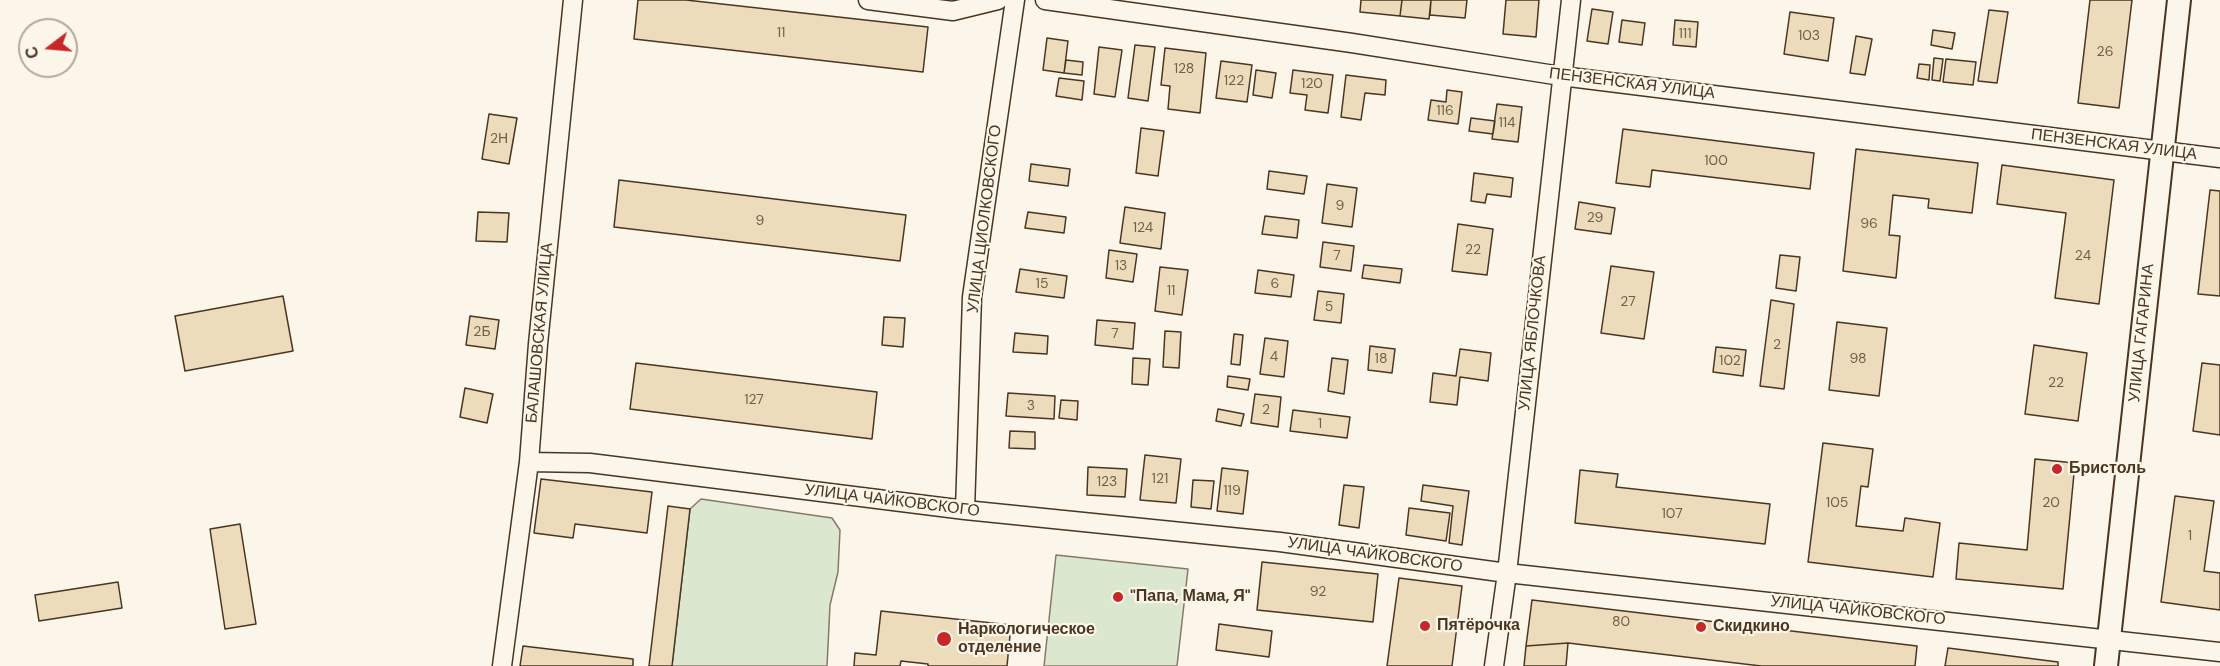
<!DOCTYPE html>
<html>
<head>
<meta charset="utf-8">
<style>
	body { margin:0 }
	#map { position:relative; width:2220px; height:666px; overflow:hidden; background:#fbf6e9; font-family:"DM Sans",sans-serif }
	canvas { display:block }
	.north { position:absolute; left:18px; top:18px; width:60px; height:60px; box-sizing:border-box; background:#fbf6e9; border:2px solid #b4a999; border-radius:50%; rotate:254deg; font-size:16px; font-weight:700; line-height:24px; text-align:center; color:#4a3520 }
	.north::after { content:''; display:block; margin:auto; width:21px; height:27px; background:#c62828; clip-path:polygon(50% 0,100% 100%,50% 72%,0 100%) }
</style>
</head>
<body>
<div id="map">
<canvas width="2220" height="666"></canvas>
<div class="north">С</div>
</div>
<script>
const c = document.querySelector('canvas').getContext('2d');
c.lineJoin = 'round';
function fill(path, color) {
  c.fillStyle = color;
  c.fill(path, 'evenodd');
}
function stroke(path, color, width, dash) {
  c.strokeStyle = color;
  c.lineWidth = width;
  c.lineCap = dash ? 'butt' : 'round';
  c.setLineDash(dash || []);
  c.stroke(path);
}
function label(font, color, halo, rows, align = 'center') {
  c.font = font + ' "DM Sans",sans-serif';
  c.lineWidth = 4.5;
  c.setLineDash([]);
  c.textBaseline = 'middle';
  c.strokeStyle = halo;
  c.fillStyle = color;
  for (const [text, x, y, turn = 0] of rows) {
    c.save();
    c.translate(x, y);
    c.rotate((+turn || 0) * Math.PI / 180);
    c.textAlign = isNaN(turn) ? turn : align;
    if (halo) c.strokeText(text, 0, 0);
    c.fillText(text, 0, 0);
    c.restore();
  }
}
const green = new Path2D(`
	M701,499L832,518L840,530L838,572L830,605L827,666H672L690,509Z
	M1056,555L1188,569L1177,666H1044Z`);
fill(green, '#dce7d0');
stroke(green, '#887966', 1.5);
const building = new Path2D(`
	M638,0H686L928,27L923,72L634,39Z
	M1361,0H1402L1400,16L1360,12Z
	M1402,0H1431L1429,19L1400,16Z
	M1431,0H1467L1465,18L1430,15Z
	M1506,0H1539L1536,37L1503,34Z
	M2090,0H2132L2119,108L2078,103Z
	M1592,9L1613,12L1608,44L1587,41Z
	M1989,10L2008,12L1997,83L1978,81Z
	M1790,12L1834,18L1828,61L1784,54Z
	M1622,20L1645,23L1642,45L1619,42Z
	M1675,20L1698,22L1696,47L1673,45Z
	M1933,30L1955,33L1952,49L1931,45Z
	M1856,36L1872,39L1865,75L1850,73Z
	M1047,38L1068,41L1064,73L1043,70Z
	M1135,45L1155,47L1148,101L1128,98Z
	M1099,47L1122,50L1115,97L1094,94Z
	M1165,48L1206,53L1200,113L1168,109L1170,86L1161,85Z
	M1934,58L1943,59L1940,81L1932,80Z
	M1946,59L1976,62L1973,85L1943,82Z
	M1066,60L1083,62L1082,75L1064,73Z
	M1221,61L1252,65L1247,102L1216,98Z
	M1919,64L1930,65L1929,80L1917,78Z
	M1256,70L1276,73L1272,98L1253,95Z
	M1293,70L1333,75L1328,113L1305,110L1307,95L1290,93Z
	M1346,75L1386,80L1385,95L1365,93L1361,120L1341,117Z
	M1059,78L1084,81L1082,100L1056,96Z
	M1447,90L1462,92L1458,124L1428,120L1431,100L1446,102Z
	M1497,104L1522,107L1518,142L1492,139Z
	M489,114L517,118L509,164L482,159Z
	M1471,118L1495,121L1493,134L1469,131Z
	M1141,128L1164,131L1158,176L1136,173Z
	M1623,129L1814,153L1810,189L1652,170L1650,187L1616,183Z
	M1856,149L1978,163L1972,213L1928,208L1929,199L1893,195L1889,235L1900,236L1896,278L1843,271Z
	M1031,164L1070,169L1068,186L1029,181Z
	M2002,165L2114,180L2099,304L2055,298L2066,213L1997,204Z
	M1269,171L1307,176L1304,194L1267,189Z
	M1474,173L1513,178L1511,197L1487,194L1485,203L1471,201Z
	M619,180L906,215L900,261L614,227Z
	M1327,184L1357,188L1352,227L1322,223Z
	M2210,190L2220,191V296L2198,294Z
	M1579,202L1615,208L1611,234L1575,229Z
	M1125,207L1165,213L1161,249L1120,243Z
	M478,212L509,213L507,242L476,241Z
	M1028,212L1066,217L1064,233L1025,228Z
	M1265,216L1299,220L1297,238L1262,234Z
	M1458,224L1493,229L1487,275L1452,271Z
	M1323,242L1354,246L1351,271L1320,267Z
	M1109,250L1137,254L1133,282L1106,278Z
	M1780,255L1800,257L1796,291L1776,288Z
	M1364,265L1402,269L1400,283L1362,278Z
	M1611,266L1654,272L1644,339L1601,333Z
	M1160,267L1188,270L1182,315L1155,311Z
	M1020,269L1067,276L1064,298L1016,292Z
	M1258,270L1294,275L1291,297L1255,293Z
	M1318,291L1344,294L1341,323L1314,320Z
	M283,296L293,351L185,371L175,316Z
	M1771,300L1794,304L1784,389L1760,386Z
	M470,316L499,320L495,349L466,345Z
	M884,317L905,318L903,347L882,345Z
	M1097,320L1135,323L1133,349L1095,345Z
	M1837,322L1887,328L1879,396L1829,390Z
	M1165,331L1181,332L1179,368L1163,367Z
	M1015,333L1048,336L1047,354L1013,352Z
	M1234,334L1243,335L1240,365L1231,364Z
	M1265,338L1288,341L1284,377L1260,374Z
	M2034,345L2087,353L2078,421L2025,414Z
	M1370,346L1395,349L1392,373L1368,370Z
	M1716,347L1746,350L1743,376L1713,372Z
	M1460,349L1491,353L1488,381L1460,377L1457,405L1430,402L1433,373L1456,376Z
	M1133,358L1150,359L1148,385L1132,384Z
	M1332,358L1348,360L1344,394L1328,391Z
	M636,363L877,392L872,439L630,409Z
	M2202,363L2220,365V435L2193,431Z
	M1228,376L1250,379L1248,390L1227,387Z
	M465,388L493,394L487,423L460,417Z
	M1008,393L1055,396L1054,419L1006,416Z
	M1255,394L1281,397L1278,427L1251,423Z
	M1061,400L1078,401L1077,420L1059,418Z
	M1218,409L1244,414L1241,426L1216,421Z
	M1293,410L1350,417L1347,438L1290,431Z
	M1010,431L1035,432V449L1009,448Z
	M1823,443L1873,449L1868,487L1861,486L1856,526L1903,531L1905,518L1940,523L1933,577L1808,562Z
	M1145,455L1181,459L1176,503L1140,500Z
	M2035,459L2075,463L2063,589L1956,579L1959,543L2027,550Z
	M1088,467L1127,469L1125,497L1087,495Z
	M1222,468L1248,471L1243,514L1217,511Z
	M1580,470L1618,474L1616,487L1770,504L1765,544L1575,523Z
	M541,479L652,492L647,533L575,524L573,538L534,533Z
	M1193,480L1214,481L1211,509L1191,507Z
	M1344,485L1364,487L1359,528L1339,525Z
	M1423,485L1469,491L1462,545L1449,543L1453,506L1421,501Z
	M2175,496L2214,501L2204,571L2220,573V610L2161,602Z
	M668,506L690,509L672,666H649Z
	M1409,508L1450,513L1446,541L1406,535Z
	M240,524L256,624L225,629L210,529Z
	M1262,562L1378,574L1373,622L1257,610Z
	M1399,578L1462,586L1452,666H1387Z
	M118,582L122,608L39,621L35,595Z
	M1532,600L1917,646L1915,666H1761L1568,643L1526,646Z
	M881,611L1011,625L1007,666H928V664L901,661L900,666H854L855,653L876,655Z
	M1219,624L1272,631L1269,657L1216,650Z
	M1568,643L1566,666H1524L1526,646Z
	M523,646L633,659V666H520Z
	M1948,648L2058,662V666H1945Z`);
fill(building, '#ecdcbc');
stroke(building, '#4a3520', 1.5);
const minor = new Path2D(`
	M868,0L953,11L998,0
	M1045,0L1352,43L1561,76L2220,158
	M529,462L590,463L965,510L1280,542L1507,573L2220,652
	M965,510L972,297L1015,0
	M502,666L529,462L538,344L573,0
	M1494,666L1507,573L1571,0`);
const tertiary = new Path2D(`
	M2106,666L2179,0`);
stroke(minor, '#4a3520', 21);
stroke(tertiary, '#4a3520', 26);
stroke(minor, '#fbf6e9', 18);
stroke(tertiary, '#fbf6e9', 22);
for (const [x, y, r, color] of [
	[2057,469,6,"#c62828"],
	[1118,597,6,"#c62828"],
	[1425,626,6,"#c62828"],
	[1701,627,6,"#c62828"],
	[944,639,8,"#c62828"]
]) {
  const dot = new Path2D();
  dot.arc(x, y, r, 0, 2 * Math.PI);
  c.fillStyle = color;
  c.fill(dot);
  stroke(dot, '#fbf6e9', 2);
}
label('14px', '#725f47', null, [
	["11",781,33],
	["111",1685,34],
	["103",1809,36],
	["26",2105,52],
	["128",1184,69],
	["122",1234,81],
	["120",1312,84],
	["116",1445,111],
	["114",1507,123],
	["2Н",499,139],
	["100",1716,161],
	["9",1340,206],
	["29",1595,218],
	["9",760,221],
	["96",1869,224],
	["124",1143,228],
	["22",1473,250],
	["7",1337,256],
	["24",2083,256],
	["13",1121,266],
	["15",1042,284],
	["6",1275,284],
	["11",1171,291],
	["27",1628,302],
	["5",1329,307],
	["2Б",482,332],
	["7",1115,334],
	["2",1777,345],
	["4",1274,357],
	["18",1381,359],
	["98",1858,359],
	["102",1730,361],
	["22",2056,383],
	["127",754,400],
	["3",1031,406],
	["2",1266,410],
	["1",1320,424],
	["121",1160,479],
	["123",1107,482],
	["119",1232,491],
	["105",1837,503],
	["20",2051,503],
	["107",1672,514],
	["1",2190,536],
	["92",1318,592],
	["80",1621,622]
]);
label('16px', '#4a3520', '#fbf6e9', [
	["ПЕНЗЕНСКАЯ УЛИЦА",1632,84,7],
	["ПЕНЗЕНСКАЯ УЛИЦА",2114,145,7],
	["УЛИЦА ЦИОЛКОВСКОГО",985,219,-83],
	["БАЛАШОВСКАЯ УЛИЦА",540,333,-85],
	["УЛИЦА ЯБЛОЧКОВА",1533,333,-84],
	["УЛИЦА ГАГАРИНА",2142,333,-84],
	["УЛИЦА ЧАЙКОВСКОГО",892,501,7],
	["УЛИЦА ЧАЙКОВСКОГО",1375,555,8],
	["УЛИЦА ЧАЙКОВСКОГО",1858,611,6]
]);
label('bold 16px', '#4a3520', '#fbf6e9', [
	["Бристоль",2069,469],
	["\"Папа, Мама, Я\"",1130,597],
	["Пятёрочка",1437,626],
	["Скидкино",1713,627],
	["Наркологическое",958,630],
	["отделение",958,648]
], 'left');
</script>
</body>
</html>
